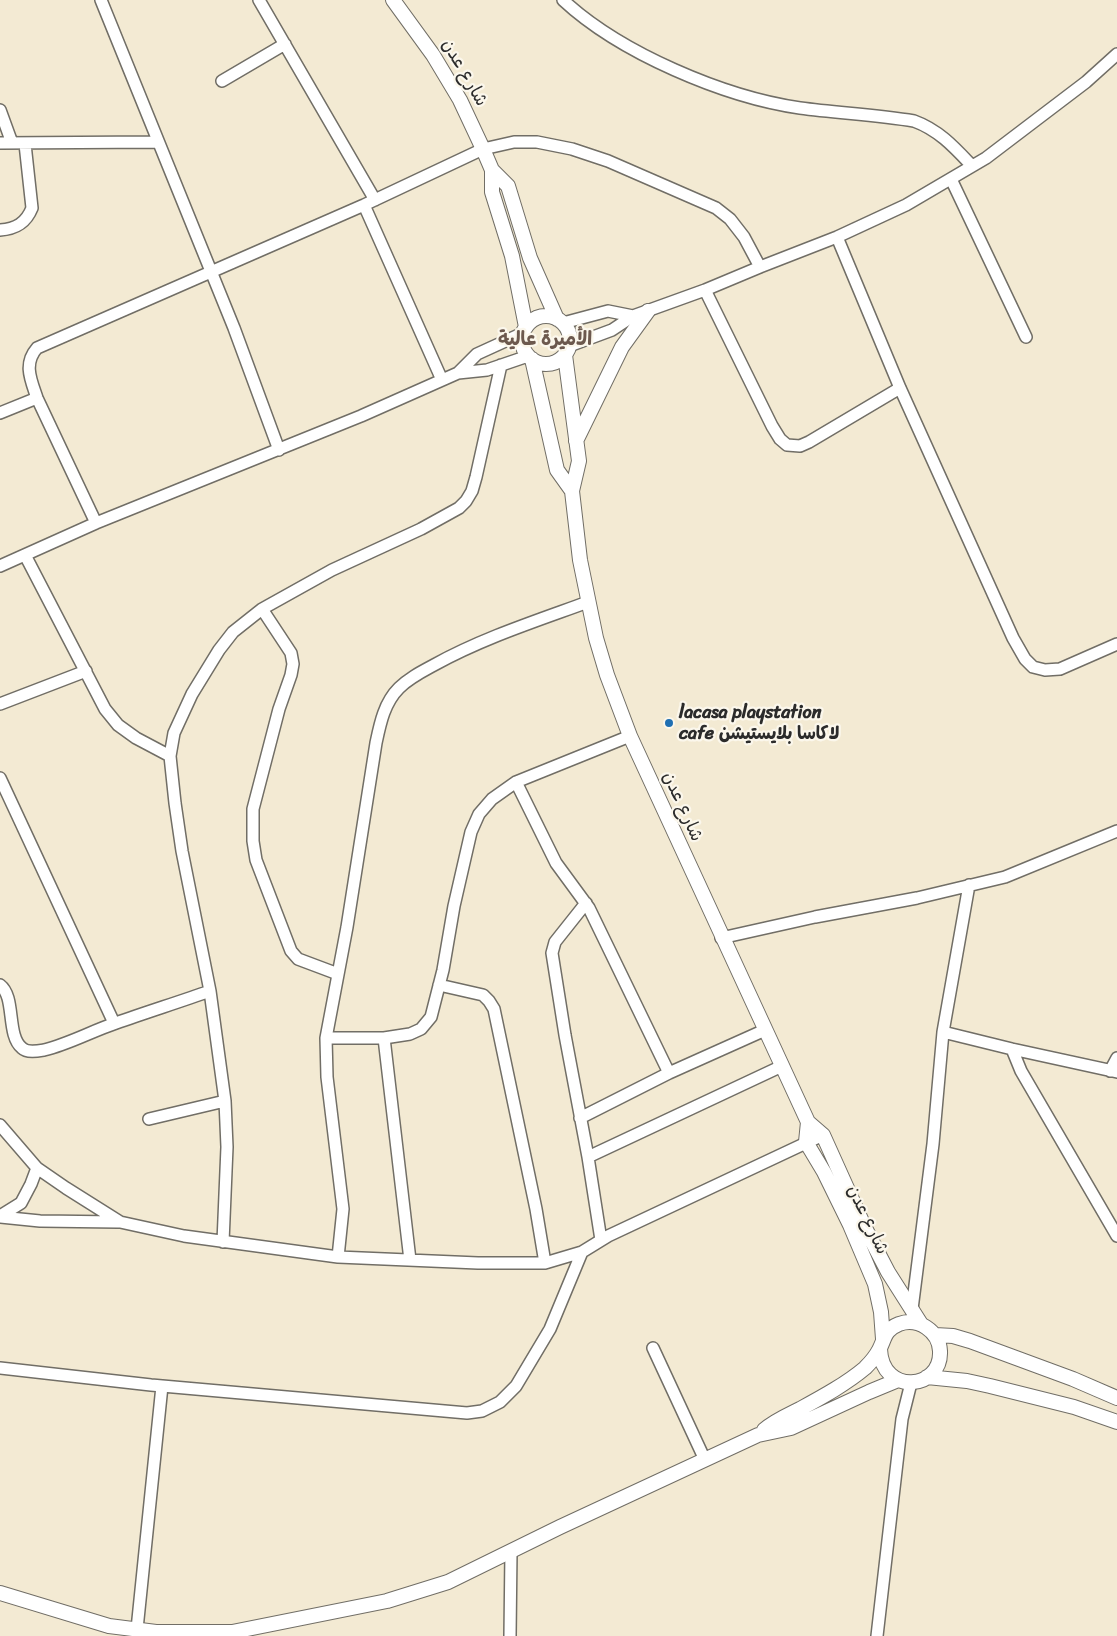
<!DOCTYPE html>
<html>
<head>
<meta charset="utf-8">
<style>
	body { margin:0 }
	canvas { display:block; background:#f3ead3 }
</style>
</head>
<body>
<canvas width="1117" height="1636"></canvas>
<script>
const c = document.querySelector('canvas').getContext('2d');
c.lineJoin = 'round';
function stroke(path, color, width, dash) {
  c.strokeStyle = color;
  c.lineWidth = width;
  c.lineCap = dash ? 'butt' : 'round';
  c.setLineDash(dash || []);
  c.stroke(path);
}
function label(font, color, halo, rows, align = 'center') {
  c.font = font + ' Sriracha,"Playpen Sans Arabic",sans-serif';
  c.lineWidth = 4.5;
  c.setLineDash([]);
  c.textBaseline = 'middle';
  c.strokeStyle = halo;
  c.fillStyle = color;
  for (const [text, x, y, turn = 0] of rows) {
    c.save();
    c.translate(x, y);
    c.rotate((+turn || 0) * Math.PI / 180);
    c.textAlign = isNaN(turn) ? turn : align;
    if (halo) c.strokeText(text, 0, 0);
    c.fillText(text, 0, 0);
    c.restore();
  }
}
const minor = new Path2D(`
	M101,0L234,328L279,450
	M259,0L375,200
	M563,0C620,53 724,97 800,108C838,113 876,115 914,121C939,130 955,148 972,166
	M222,81L285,44
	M0,110L12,143
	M0,143L157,142
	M951,179L1026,337
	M364,205L442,380
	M0,230C16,229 26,223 32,208L25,144
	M837,237L900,388L1013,638L1025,659L1033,667L1045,670L1060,669L1117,644
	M705,290L772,426L780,439L787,445L800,446L809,442L900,388
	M563,323L608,311L633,316
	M569,346L612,330L633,316L705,290L760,267L837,237L906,205L986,158L1086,82L1117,54
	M458,373L477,354L523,333
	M0,413L37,398
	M96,523L37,398C31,380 23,364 37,348L364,205L483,149L514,142H537L572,149L608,161L716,208L730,219L744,237L760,267
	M25,555L105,709L118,725L136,738L170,756
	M0,566L96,523L361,416L458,373L487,370L528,356
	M262,609L291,653L293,664L291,675L279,709L253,809V841L256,860L291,951L298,959L338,974
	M0,704L86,671
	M0,778L114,1023
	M516,782L556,863L589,908L669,1073
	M586,903L555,942L552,953L565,1035L588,1157L601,1240
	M721,938L815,917L917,898L1005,877L1117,831
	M0,985C16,997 6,1035 22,1048C27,1053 38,1051 44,1050C69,1044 92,1031 116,1023C147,1012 179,1002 210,991
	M439,985L483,995L489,1001L494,1009L536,1209L545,1263
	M943,1032L1012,1049L1117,1072
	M326,1038H384L410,1034L421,1029L431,1017L443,970L454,906L471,832L479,814L492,799L516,782L630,736
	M384,1038L410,1260
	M1012,1049L1021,1071L1117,1236
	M1110,1071L1117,1058
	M580,1118L669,1073L765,1030
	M149,1119L225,1101
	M0,1125L37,1168L66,1188L120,1222L184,1236L338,1257L478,1263H545L582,1252L608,1236L823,1135
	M588,1157L782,1066
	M0,1216L21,1203L31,1184L37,1168
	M0,1217L40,1221L118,1222
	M223,1242L227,1147L225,1101L210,991L182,851L175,803L170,756L174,733L192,694L219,650L233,632L262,609L332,570L421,529L459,508L466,501L472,491L476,477L501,365
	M338,1257L343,1209L327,1077L326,1038L347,927L376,743C380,724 384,703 399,688C409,678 421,672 434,665C483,638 536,621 588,602
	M912,1309L933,1144L943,1032L969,885
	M653,1348L705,1460
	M0,1368L151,1385L467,1413L482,1411L500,1402L516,1386L550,1329L582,1252
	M137,1629L162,1386
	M510,1636L511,1551
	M877,1636L902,1419L911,1383`);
const tertiary = new Path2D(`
	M393,0L433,55L460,100L483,149L492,170V192L512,256L526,327
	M492,170L508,186L530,258L557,319
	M522 340a24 24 0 1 1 48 0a24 24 0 1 1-48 0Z
	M565,355L579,461L572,491L580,560L596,638L607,675L630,736L808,1122L823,1135L864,1226L888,1272L921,1324
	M532,359L557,470L572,491
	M576,441L622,347L648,311
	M808,1122L806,1142L824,1172L850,1225L875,1284L881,1312L883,1339
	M935,1335L953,1336L970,1341L1073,1379L1117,1398
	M927,1377L967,1381L990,1386L1074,1407L1117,1422
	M764,1430C774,1421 788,1415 800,1409C822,1397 846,1384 865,1368C870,1363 876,1356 879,1350C885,1339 884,1330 899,1324C918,1317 939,1331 940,1351C942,1390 882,1396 880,1349
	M0,1593L109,1626L156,1632H232L387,1601L448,1582L560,1527L758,1435L791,1428L869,1392L898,1380`);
stroke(minor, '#716e66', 14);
stroke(tertiary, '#716e66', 16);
stroke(minor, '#fff', 11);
stroke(tertiary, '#fff', 14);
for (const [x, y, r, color] of [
	[669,723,5,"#1f6fb2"]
]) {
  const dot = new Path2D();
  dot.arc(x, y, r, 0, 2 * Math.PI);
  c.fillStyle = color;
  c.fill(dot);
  stroke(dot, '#fbf7ec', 2);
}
label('18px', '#2b2b2b', '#fbf7ec', [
	["شارع عدن",464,73,60],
	["شارع عدن",682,807,66],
	["شارع عدن",867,1220,65]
]);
label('bold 18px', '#2b2b2b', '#fbf7ec', [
	["lacasa playstation",679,713],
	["cafe لاكاسا بلايستيشن",679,734]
], 'left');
label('bold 19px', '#6c594e', '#fbf7ec', [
	["الأميرة عالية",545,340]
]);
</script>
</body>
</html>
